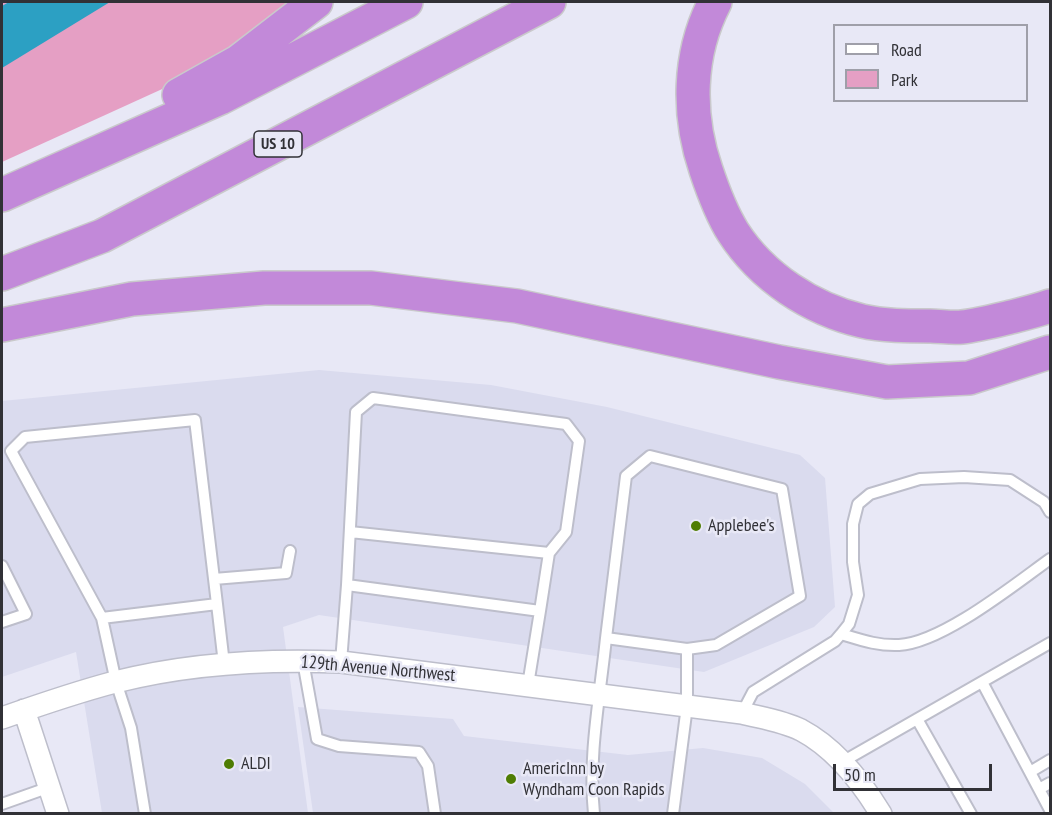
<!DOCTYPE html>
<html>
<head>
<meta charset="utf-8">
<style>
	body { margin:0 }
	#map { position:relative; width:1052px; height:815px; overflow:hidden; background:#e8e8f6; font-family:"PT Sans Narrow",sans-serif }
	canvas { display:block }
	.frame { position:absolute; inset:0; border:3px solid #313136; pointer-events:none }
	.legend { position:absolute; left:833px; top:24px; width:195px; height:78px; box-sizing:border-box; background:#e8e8f6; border:2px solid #9f9fa9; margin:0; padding:8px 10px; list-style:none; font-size:18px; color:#313136 }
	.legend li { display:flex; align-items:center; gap:12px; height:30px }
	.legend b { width:30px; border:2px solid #9f9fa9 }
	.scale { position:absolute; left:833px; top:764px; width:159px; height:27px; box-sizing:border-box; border:3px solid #313136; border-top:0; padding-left:8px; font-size:18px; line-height:21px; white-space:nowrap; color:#313136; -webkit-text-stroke:4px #e8e8f6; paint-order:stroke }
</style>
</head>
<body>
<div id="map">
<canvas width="1052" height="815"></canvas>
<div class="frame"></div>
<ul class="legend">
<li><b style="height:8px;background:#fff"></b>Road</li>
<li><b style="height:16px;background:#e59fc4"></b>Park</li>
</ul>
<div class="scale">50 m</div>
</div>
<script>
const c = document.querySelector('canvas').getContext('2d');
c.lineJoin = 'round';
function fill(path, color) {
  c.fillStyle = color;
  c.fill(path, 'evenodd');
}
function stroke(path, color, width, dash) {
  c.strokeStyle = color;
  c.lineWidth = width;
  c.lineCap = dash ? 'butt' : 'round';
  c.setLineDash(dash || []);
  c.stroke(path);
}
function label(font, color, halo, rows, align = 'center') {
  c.font = font + ' "PT Sans Narrow",sans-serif';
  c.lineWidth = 5;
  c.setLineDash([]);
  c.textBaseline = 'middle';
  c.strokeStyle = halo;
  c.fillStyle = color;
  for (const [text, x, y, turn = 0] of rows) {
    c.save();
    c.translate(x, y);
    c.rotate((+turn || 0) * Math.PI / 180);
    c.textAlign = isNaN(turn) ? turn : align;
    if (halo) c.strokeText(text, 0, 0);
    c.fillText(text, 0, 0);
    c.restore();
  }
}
fill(new Path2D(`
	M319,370L491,385L607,407L800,455L825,478L835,607L814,627L704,672L319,615L283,627L308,813H102L76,652L2,677V401Z
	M298,707L453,719L464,736L628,755L703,748L762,758L805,784L834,813H313Z`), '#dadbee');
fill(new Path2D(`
	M2,2H303L182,80L2,162Z`), '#e59fc4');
fill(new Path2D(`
	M9,2H110L2,68V6Z`), '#2ca0c3');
const service = new Path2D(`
	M350,532L549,553
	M2,566L26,614L2,622
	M214,579L286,573L290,551
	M347,585L356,412L373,398L566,424L579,441L566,532L549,553L540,611
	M102,618L11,451L25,437L195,420L217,604
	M841,634L849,624L858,595L853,562V524L858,504L870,494L920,479L964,477L1010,480L1044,502L1050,512
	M606,638L626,476L650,456L782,489L800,596L716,645L687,649
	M303,661L317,739L339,746L419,752L428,766L435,814
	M341,662L347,585L540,611L528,685
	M982,682L1050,810
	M742,713L753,692L835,641L841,634C861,640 878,646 899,645C942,643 1015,584 1050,559
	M917,719L971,814
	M842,762L1050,643
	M1030,772L1050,760
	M1039,789L1050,783
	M2,804L50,787
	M145,814L131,728L116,682L102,618L217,604L224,664
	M594,814C588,755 600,697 606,638L687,649V706L673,814`);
const minor = new Path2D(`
	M24,710L58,814
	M2,718C39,705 77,692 115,682C189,663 266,659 341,662L742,713C762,718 783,721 801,730C835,748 861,781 881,814`);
const motorway = new Path2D(`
	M715,2C688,54 687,115 706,170C713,191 721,213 733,232C762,277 811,309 862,321C883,326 908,326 930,326C940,326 951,328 962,327C980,325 998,320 1015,316C1027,313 1039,310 1050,306
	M179,95L238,62L316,2
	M2,195L220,98L406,2
	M2,274L102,236L549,2
	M2,325L132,299L264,288H371L517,306L779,362L887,382L969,378L1050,352`);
stroke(service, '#bdbecb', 14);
stroke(minor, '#bdbecb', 24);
stroke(motorway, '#c9c9cb', 36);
stroke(service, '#fff', 10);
stroke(minor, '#fff', 21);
stroke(motorway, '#c289d9', 33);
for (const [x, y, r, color] of [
	[696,526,6,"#4f7d03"],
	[229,764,6,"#4f7d03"],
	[511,779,6,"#4f7d03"]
]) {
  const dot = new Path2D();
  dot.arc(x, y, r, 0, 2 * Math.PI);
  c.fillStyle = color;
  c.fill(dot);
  stroke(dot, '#e8e8f6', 2);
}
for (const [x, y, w] of [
	[278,144,48]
]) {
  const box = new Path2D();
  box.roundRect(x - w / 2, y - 13, w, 26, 4.5);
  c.fillStyle = '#e8e8f6';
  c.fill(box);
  stroke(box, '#313136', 1.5);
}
label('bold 16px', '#313136', null, [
	["US 10",278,144]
]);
label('18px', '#313136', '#e8e8f6', [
	["Applebee's",708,526],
	["ALDI",241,764],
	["AmericInn by",523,769],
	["Wyndham Coon Rapids",523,790]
], 'left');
label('18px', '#313136', '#e8e8f6', [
	["129th Avenue Northwest",378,669,5]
]);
</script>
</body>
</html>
